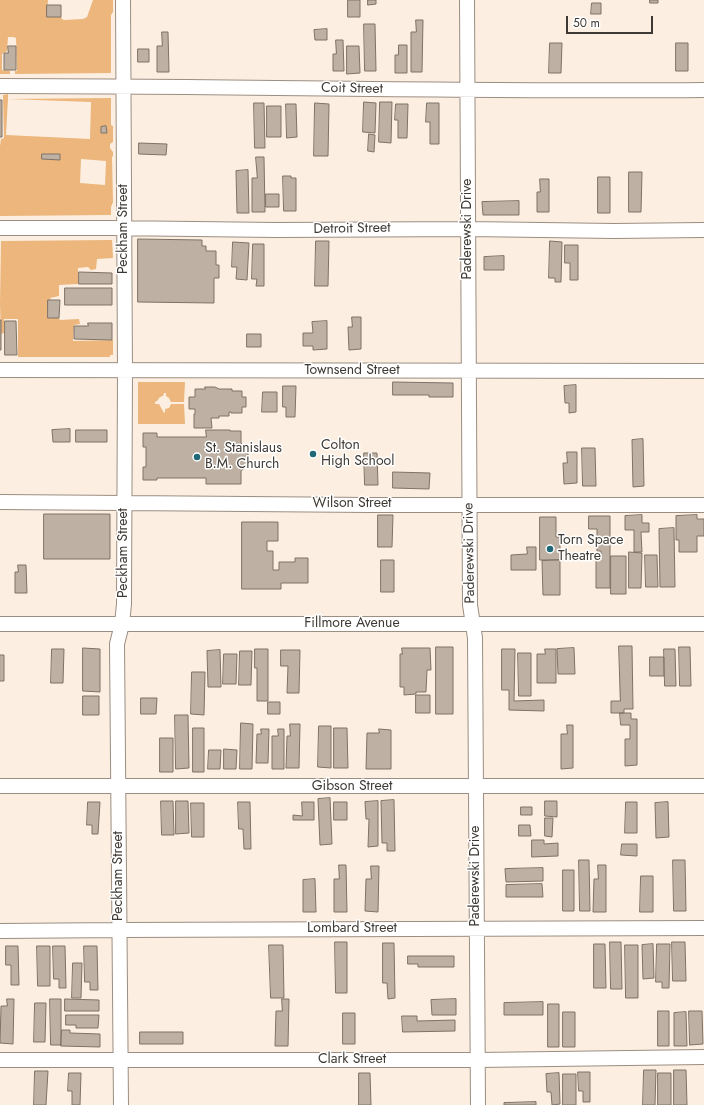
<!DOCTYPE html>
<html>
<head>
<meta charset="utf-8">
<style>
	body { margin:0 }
	#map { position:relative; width:704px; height:1105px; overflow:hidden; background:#fcefe1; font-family:Jost,sans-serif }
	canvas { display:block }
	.scale { position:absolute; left:566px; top:16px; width:87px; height:18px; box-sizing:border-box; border:2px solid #3e3934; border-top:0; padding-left:5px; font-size:12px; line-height:14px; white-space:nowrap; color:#3e3934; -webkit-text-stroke:3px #fff; paint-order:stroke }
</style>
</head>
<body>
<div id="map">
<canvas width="704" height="1105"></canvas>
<div class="scale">50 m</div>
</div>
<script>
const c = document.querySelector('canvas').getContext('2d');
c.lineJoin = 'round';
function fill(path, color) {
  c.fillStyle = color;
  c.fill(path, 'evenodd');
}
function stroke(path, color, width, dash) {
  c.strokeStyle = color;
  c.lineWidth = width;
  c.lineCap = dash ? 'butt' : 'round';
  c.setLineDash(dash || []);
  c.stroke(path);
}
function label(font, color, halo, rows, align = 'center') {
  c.font = font + ' Jost,sans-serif';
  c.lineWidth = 3;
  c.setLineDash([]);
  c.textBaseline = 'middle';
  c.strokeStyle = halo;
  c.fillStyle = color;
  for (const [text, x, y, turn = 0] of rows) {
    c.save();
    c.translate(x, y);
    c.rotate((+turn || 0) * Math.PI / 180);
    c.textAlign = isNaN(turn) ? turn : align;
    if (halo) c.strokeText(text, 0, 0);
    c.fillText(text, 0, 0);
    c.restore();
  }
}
fill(new Path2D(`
	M0,0H48L47,15L61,17L62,19L64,20L83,19L87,17L93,0H113V12L111,15V73L15,74V71H17L16,38L13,37H8L7,51L2,54V70L10,71V74H0Z
	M8,94V99L111,98V125L113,126V142L110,144V148L113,152V156L112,157L113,202L111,207V215L0,216V146L1,139L4,138L3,95ZM8,99L91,102L90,139L6,135ZM81,159L106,161L105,185L80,183Z
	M112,240L113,258L97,259L96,269L91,270L88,267L78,268V284L59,285V296L50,298L54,309L53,318H59L60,320L79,319L80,324L74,325L73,341L113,340V355H110V357H18V319H4V333L1,334L0,304L1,241Z
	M138,382H185L184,402H171L169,398L166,396V393H164L163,396L160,397L157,401L155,402V404H159L164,413L165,412V409L169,408L171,404H184L185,424H138Z`), '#ecb67c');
const building = new Path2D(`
	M348,0H360V17H348Z
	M368,0H376V4L368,5Z
	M650,0H658V3H650Z
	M592,3H601V14H591Z
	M47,5H61V17H47Z
	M416,20H423L422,72H411V32H416Z
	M364,24H375L376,71H365Z
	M327,29V40H315L314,30Z
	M162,32H168L169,72H157V46H162Z
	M336,40H343L344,71H333V54H336Z
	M550,43H562L561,73H549Z
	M676,43H688V71H676Z
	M399,45H407V73H395V55H398Z
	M8,46H16V70H4V53H8Z
	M347,46H359L360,73L347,74Z
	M138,49H149V62H138Z
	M0,100H2V137H0Z
	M364,102L376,103L375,133L363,132Z
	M380,102H392L391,143L379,142Z
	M254,103H264L265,148H255Z
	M315,103L329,104L328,156H314Z
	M427,103H439V144H430V122H426Z
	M286,104H296L297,137L287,138Z
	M396,104H408L407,138H398V120H395Z
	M267,106H281V137H267Z
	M106,126L107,133H101V127Z
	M369,134L375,135L374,152L368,151Z
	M139,143L167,144L166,155L139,154Z
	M42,154H60V160L42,159Z
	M256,157H264L265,212H252V178H257Z
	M248,170L249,213H237L236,171Z
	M629,172H642L641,212H629Z
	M283,176H291V178H296V211H284Z
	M598,177H610V213H598Z
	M540,179H549V212H537V192H540Z
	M266,194H279V207H266Z
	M519,201V215H483L482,202Z
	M138,239L202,240V246H206V251H216V265H219V278H214V303L138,302Z
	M316,241H329L328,286H315Z
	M550,241L562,242L561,282H555V278H549Z
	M233,242L249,243L247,280L236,279L237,267H232Z
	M253,244H264V286H256L257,279H252Z
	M565,245H578V280H570V263H565Z
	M504,256V270H484V257Z
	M79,272L112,273V284H79Z
	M65,288H112V305H65Z
	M48,300H60L59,318H48Z
	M352,317H361V349L349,350L348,327H352Z
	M0,320H1V350H0Z
	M5,321H16L17,355H5Z
	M327,321V349L313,350V346H303V333H313L312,322Z
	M88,323H112V340L74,339V326H88Z
	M247,334H261V347H247Z
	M393,382L453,383V397H429V395H393Z
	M576,385V412L569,413V403H565L564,386Z
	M283,386H296L295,417H286V407H283Z
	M205,387H215L219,389H232V391H242V397H246V407H242V413H231V412H229V416H219V418H211L212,428H194V414H195V409H189V397H195V389H205Z
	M263,392H277V412H262Z
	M70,429V442H53L52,430Z
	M76,430H107V442H76Z
	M206,430H230V431H241V443L248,450V465L241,471V484H206V478H157V480H143V467H146V447H143V433H157V437H206Z
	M643,439L644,486L633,487L632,440Z
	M582,448H595L596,486H583Z
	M567,452H577V483L564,484L563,463H567Z
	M364,453H377L378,485H365Z
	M393,472L430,473L429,489L393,488Z
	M44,514H110V559H44Z
	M378,515H393L392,547H378Z
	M642,515V523H649V532H641L642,552H634V530H625V516Z
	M697,515V519H704V536H697V552H679V540H676V516Z
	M589,516H610V588H596V559H601V551H597V529H589Z
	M540,517H556V537H560V560H540Z
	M242,522H278V541H267V551H273V570H279V562H295V558H308V583H281V589H242Z
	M674,528L675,587H660L659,529Z
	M527,547H536V570H511V555L527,554Z
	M629,552L642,553L641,588H629Z
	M645,555H657L658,587H646Z
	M611,556H626V594H611Z
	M381,560H394V592H381Z
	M560,560V595H543L542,561Z
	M18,565H26L27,593H15V572H18Z
	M619,646H632L633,709H624V713H611V701H620Z
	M436,647H453V714H436Z
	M679,647H690L691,686H680Z
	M83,648L100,649V692L83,691Z
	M402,648H430L431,670H427L426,692H416V694L404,695V687H400V654H402Z
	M574,648L575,674H558L557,649Z
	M52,649H64L63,683H51Z
	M255,649H268V701H257V668H255Z
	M502,649H515L514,701L544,700V711L509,710V690H502Z
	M545,649H556V683H537V654H545Z
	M664,649H675L676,686H665Z
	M220,650L221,687H208L207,651Z
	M281,650H300L299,693H287L288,666H281Z
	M240,651H252L251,685H239Z
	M518,653H531V696H519Z
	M224,654H237L236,684H223Z
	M0,655H4V681H0Z
	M650,657H664V676H650Z
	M192,672H205L204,715L191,714Z
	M416,695H430V713H416Z
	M83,696H99V715H83Z
	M141,698H157L156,714H141Z
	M268,702H280V714H268Z
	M620,713H631V719H637V765L625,766V739H630V725H621Z
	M175,715H188L189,768L176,769Z
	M241,723L253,724L252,769H240Z
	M290,724H300L299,768H286L287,736H290Z
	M567,725H573V768L561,769V734H567Z
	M319,726H331V768L318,767Z
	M193,728H204V772H193Z
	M334,728H347L348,768H334Z
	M261,729H269L268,763H256L257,734H261Z
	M278,729H284V769H272V736H278Z
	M379,729L391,730V769H366L367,733H379Z
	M160,738H173V772H160Z
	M224,749L237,750L236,769H224Z
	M209,750H221L220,769H208Z
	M330,798L332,844L320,845L318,799Z
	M394,800L395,851H387V843H382L381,801Z
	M161,801H173L174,835H162Z
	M176,801H188L189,833L176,834Z
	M378,801V846L368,847L369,819H366L365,802Z
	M545,801H557V817L545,816Z
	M88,802H100L98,834H92V825H87Z
	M238,802H250L251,849H244L243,829H239Z
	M302,802H314V820H293V815L302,816Z
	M334,802H347V820H334Z
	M626,802H637V833H625Z
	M668,802L669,837L656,838L655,803Z
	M191,803H204V837H192Z
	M521,807H532V815H521Z
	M545,818H553L552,837L545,836Z
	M519,825H530L531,836H519Z
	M532,840H544V844L558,843V856L532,857Z
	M622,844H637V856L621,855Z
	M579,860H589L590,911H580Z
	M673,860H685L686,911H674Z
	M339,865H346L347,912H334V879H339Z
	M598,865H606V912H593L594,879H598Z
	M371,866H379L378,912L365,911L366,879H371Z
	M543,868V881L506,882L505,869Z
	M563,870H574V911H563Z
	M641,876H653V912H640Z
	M315,879L316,912H303V880Z
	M542,884L543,897H506V885Z
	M335,942H347V993H336Z
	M610,942H621L622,989H611Z
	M672,942H685L686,981H673Z
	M383,943H394L395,998L388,999L387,983H383Z
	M594,944H605L606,988H594Z
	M653,944L654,978L643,979L642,945Z
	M657,944H670L669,988H662V982H656Z
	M269,945H283L284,998H271Z
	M625,945H638V998H626Z
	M6,946H18L19,985H11V965H6Z
	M37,946H50V986H38Z
	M53,946H65L66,988H59V979H54Z
	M84,946H97L98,990H90V982H85Z
	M408,956H454V967H418V964H408Z
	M73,963H82L81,998H72Z
	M7,999H14L13,1044L0,1043L1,1006H7Z
	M50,999H61V1045H51Z
	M65,999L99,1000V1011H65Z
	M282,999H289L288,1046H275L276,1011H282Z
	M456,999V1015H432L431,1000Z
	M543,1002V1015H504V1003Z
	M35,1003H46L45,1042H34Z
	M548,1004H559V1047H548Z
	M658,1011H669V1046H658Z
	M689,1011H702L703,1044L690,1045Z
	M563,1012H575V1047H563Z
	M686,1012L687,1046H674V1013Z
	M343,1013H355V1044H343Z
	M66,1015H99L98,1028H76V1025H66Z
	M402,1016H417V1021L455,1020V1031L403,1032Z
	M62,1030H70V1033L100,1034V1047L61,1046Z
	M140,1032H183V1044H140Z
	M644,1070H656L655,1105H643Z
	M674,1070H686L687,1105H674Z
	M35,1071H48L46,1105H34Z
	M578,1072H590V1102H583V1091H579Z
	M69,1073H81L80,1105H72V1091H68Z
	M359,1073H370L371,1105H359Z
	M559,1073L560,1104L552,1105L551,1092H547L546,1074Z
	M658,1073H671V1105H658Z
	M563,1074H576V1105H563Z
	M536,1102V1105H504V1103Z`);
fill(building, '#beb1a4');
stroke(building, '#7e7266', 1);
const minor = new Path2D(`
	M467,0L470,605L475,638L478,1105
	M0,86C235,86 469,92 704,90
	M0,228H110L277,230L468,229L614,231L704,230
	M0,370L704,371
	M0,502L370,505H704
	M0,624H704
	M0,786H704
	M0,931L120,930L704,928
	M0,1060H478L704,1057
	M121,1105L117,644L122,624L124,604L125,371L123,0`);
stroke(minor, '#9b8e82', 16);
stroke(minor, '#fff', 14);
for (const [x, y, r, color] of [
	[313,454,4,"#206875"],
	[197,457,4,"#206875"],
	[550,549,4,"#206875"]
]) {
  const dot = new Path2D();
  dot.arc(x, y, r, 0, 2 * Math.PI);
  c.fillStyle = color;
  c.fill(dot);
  stroke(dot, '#fff', 1.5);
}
label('14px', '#3e3934', '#fff', [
	["Coit Street",352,89,1],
	["Peckham Street",124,229,-90],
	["Detroit Street",352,229,-1],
	["Paderewski Drive",468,229,-90],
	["Townsend Street",352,371],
	["Wilson Street",352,504],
	["Peckham Street",124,553,-90],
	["Paderewski Drive",470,553,-91],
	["Fillmore Avenue",352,624],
	["Gibson Street",352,787],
	["Peckham Street",119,876,-90],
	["Paderewski Drive",476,876,-90],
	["Lombard Street",352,929],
	["Clark Street",352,1060]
]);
label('14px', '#3e3934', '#fff', [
	["Colton",321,446],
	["High School",321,462],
	["St. Stanislaus",205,449],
	["B.M. Church",205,465],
	["Torn Space",558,541],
	["Theatre",558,557]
], 'left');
</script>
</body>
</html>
